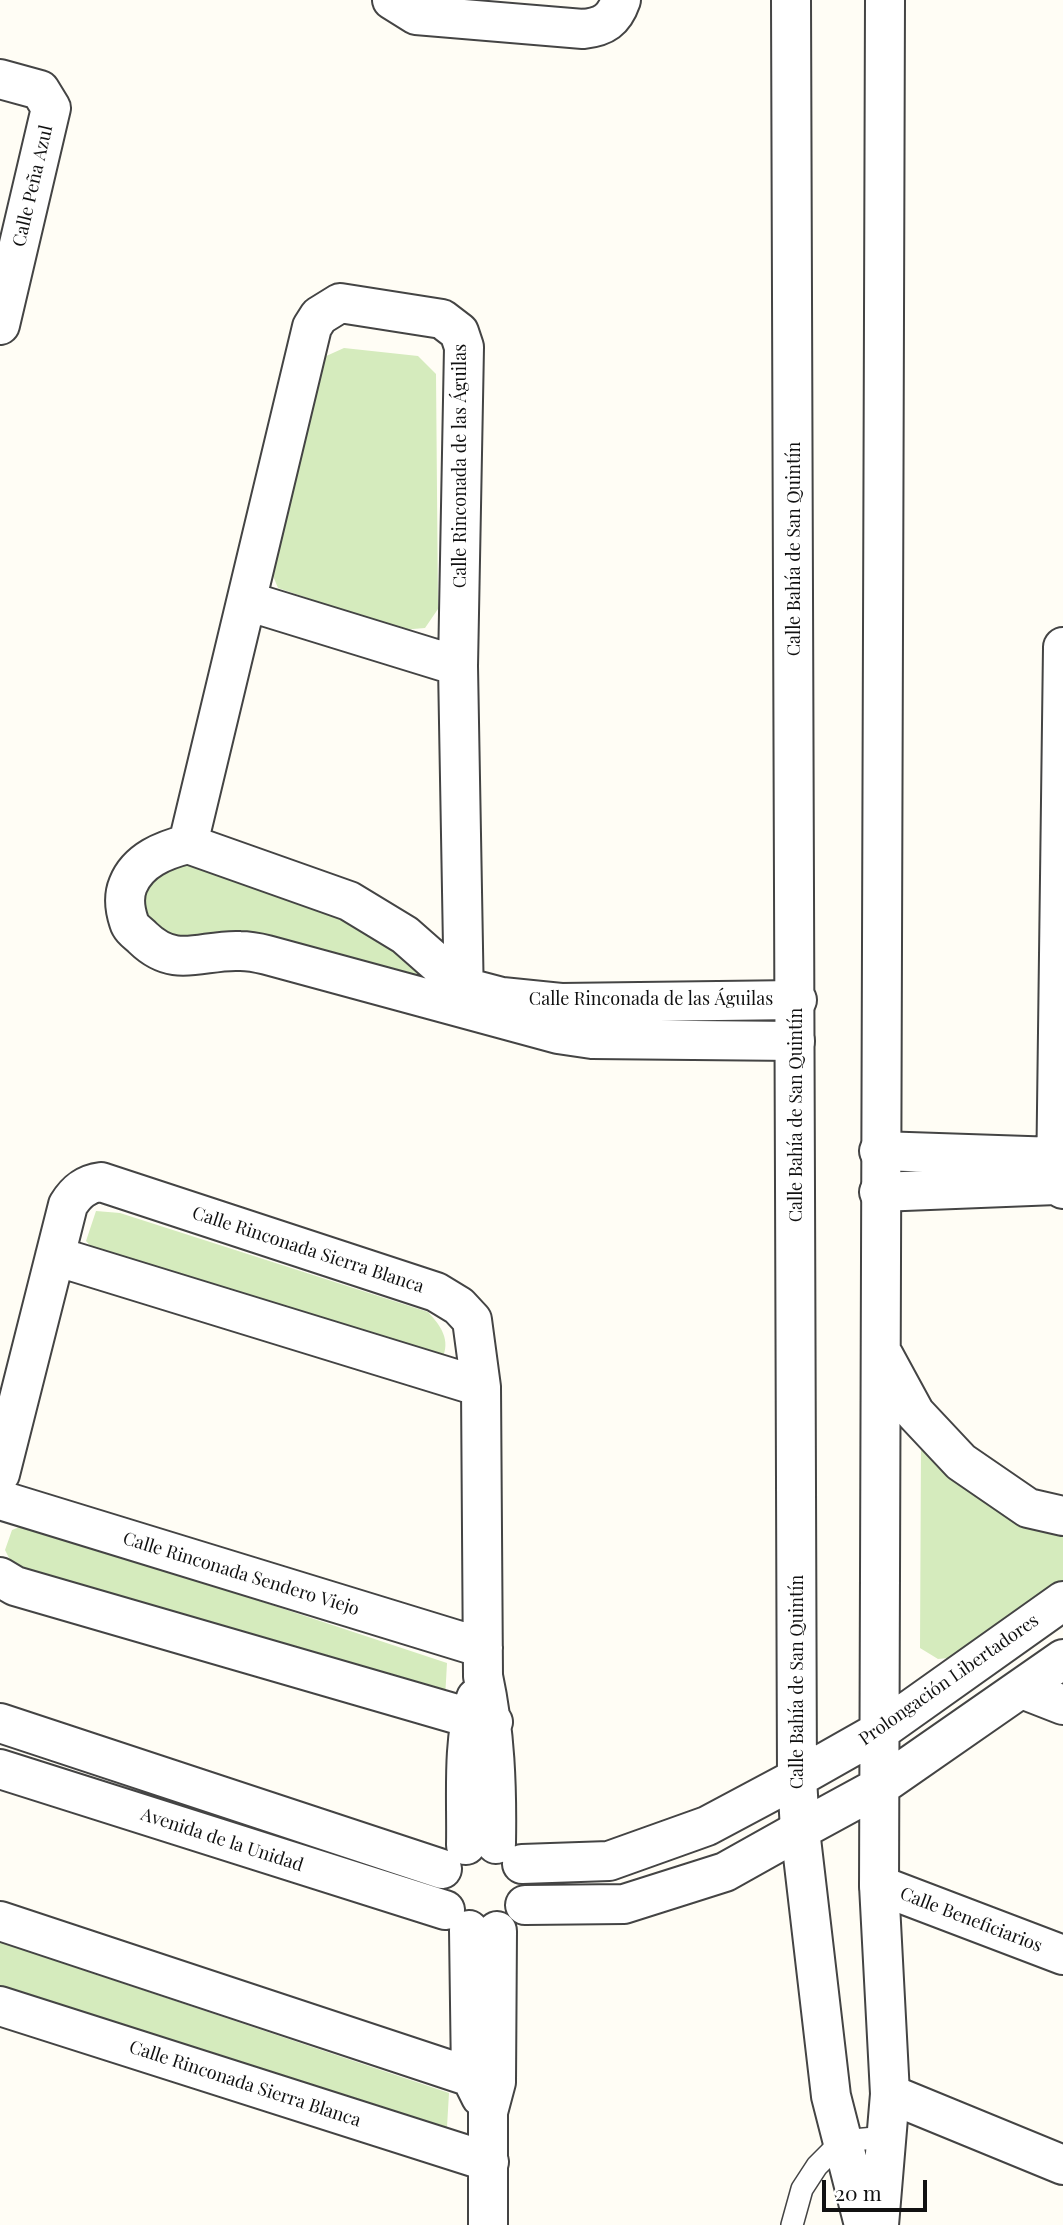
<!DOCTYPE html>
<html>
<head>
<meta charset="utf-8">
<style>
	body { margin:0 }
	#map { position:relative; width:1063px; height:2225px; overflow:hidden; background:#fffdf5; font-family:"Playfair Display",serif }
	canvas { display:block }
	.scale { position:absolute; left:822px; top:2180px; width:105px; height:32px; box-sizing:border-box; border:4px solid #111; border-top:0; padding-left:9px; font-size:21px; line-height:24px; white-space:nowrap; color:#111; -webkit-text-stroke:5px #fff; paint-order:stroke }
</style>
</head>
<body>
<div id="map">
<canvas width="1063" height="2225"></canvas>
<div class="scale">20 m</div>
</div>
<script>
const c = document.querySelector('canvas').getContext('2d');
c.lineJoin = 'round';
function fill(path, color) {
  c.fillStyle = color;
  c.fill(path, 'evenodd');
}
function stroke(path, color, width, dash) {
  c.strokeStyle = color;
  c.lineWidth = width;
  c.lineCap = dash ? 'butt' : 'round';
  c.setLineDash(dash || []);
  c.stroke(path);
}
function label(font, color, halo, rows, align = 'center') {
  c.font = font + ' "Playfair Display",serif';
  c.lineWidth = 7;
  c.setLineDash([]);
  c.textBaseline = 'middle';
  c.strokeStyle = halo;
  c.fillStyle = color;
  for (const [text, x, y, turn = 0] of rows) {
    c.save();
    c.translate(x, y);
    c.rotate((+turn || 0) * Math.PI / 180);
    c.textAlign = isNaN(turn) ? turn : align;
    if (halo) c.strokeText(text, 0, 0);
    c.fillText(text, 0, 0);
    c.restore();
  }
}
fill(new Path2D(`
	M344,348L418,356L436,374L438,609L425,628L401,630L278,588L271,571L324,357Z
	M167,861C230,874 326,903 381,937C398,948 413,968 427,982L413,985L261,933L219,931L189,944L142,926L139,886Z
	M96,1211L120,1213L428,1312C441,1326 451,1340 442,1359L97,1253L86,1241Z
	M921,1445C962,1492 1002,1519 1063,1537V1582L959,1657L938,1659L920,1648Z
	M27,1524L447,1663L445,1699L13,1566L5,1550L12,1530Z
	M0,1942L449,2093L447,2127L439,2136L0,1992Z`), '#d5ebbd');
const service = new Path2D(`
	M792,2225L802,2189L817,2166L842,2141L886,2137`);
const minor = new Path2D(`
	M392,0L416,15L583,29C604,27 614,20 621,0
	M0,79L40,90L51,108L0,325
	M247,601L458,666
	M188,844L312,327L319,316L340,303L442,319L459,332L464,347L458,666L464,1003
	M795,1041L592,1039L558,1034L267,955C259,953 249,951 240,951C202,949 176,970 143,938C138,933 131,929 129,922C125,910 123,897 128,885C138,860 164,850 188,844L349,901L405,935L464,987L502,997L561,1003L797,1000
	M879,1151L1057,1157
	M1056,1185L1063,647
	M879,1192L1056,1185L1063,1189
	M55,1256L481,1387
	M0,1474L68,1205C76,1192 85,1184 101,1182L436,1292L459,1306L472,1320L481,1387L483,1676C495,1732 497,1786 496,1844
	M0,1500L483,1648
	M0,1577L15,1586L470,1718L493,1722
	M1022,1689L1063,1705
	M0,1723L442,1869
	M0,1769L445,1910
	M466,1845C467,1797 462,1745 476,1698
	M522,1864L609,1861L707,1826L797,1778
	M879,1885L1063,1955
	M525,1905L624,1904L725,1872L800,1830
	M0,1921L471,2077L496,2082
	M469,1930L471,2077L481,2097
	M0,2006L489,2162
	M890,2094L1063,2165
	M488,2225V2112L496,2082L497,1931`);
const tertiary = new Path2D(`
	M791,0L797,1778L800,1830L831,2096L864,2225
	M884,1356L915,1413L961,1462L1028,1508L1063,1516
	M797,1778L880,1731L1063,1601
	M800,1830L879,1787L1063,1659
	M879,2225L890,2094L879,1885L885,0`);
stroke(service, '#444', 24);
stroke(minor, '#444', 42);
stroke(tertiary, '#444', 42);
stroke(service, '#fff', 21);
stroke(minor, '#fff', 38);
stroke(tertiary, '#fff', 38);
label('18px', '#111', '#fff', [
	["Calle Peña Azul",33,186,-77],
	["Calle Rinconada de las Águilas",460,466,-90],
	["Calle Bahía de San Quintín",794,549,-90],
	["Calle Rinconada de las Águilas",651,999],
	["Calle Bahía de San Quintín",796,1115,-90],
	["Calle Rinconada Sierra Blanca",308,1250,18],
	["Calle Rinconada Sendero Viejo",241,1574,17],
	["Prolongación Libertadores",949,1680,-35],
	["Calle Bahía de San Quintín",797,1682,-90],
	["Avenida de la Unidad",222,1840,18],
	["Calle Beneficiarios",971,1920,21],
	["Calle Rinconada Sierra Blanca",245,2084,18]
]);
</script>
</body>
</html>
